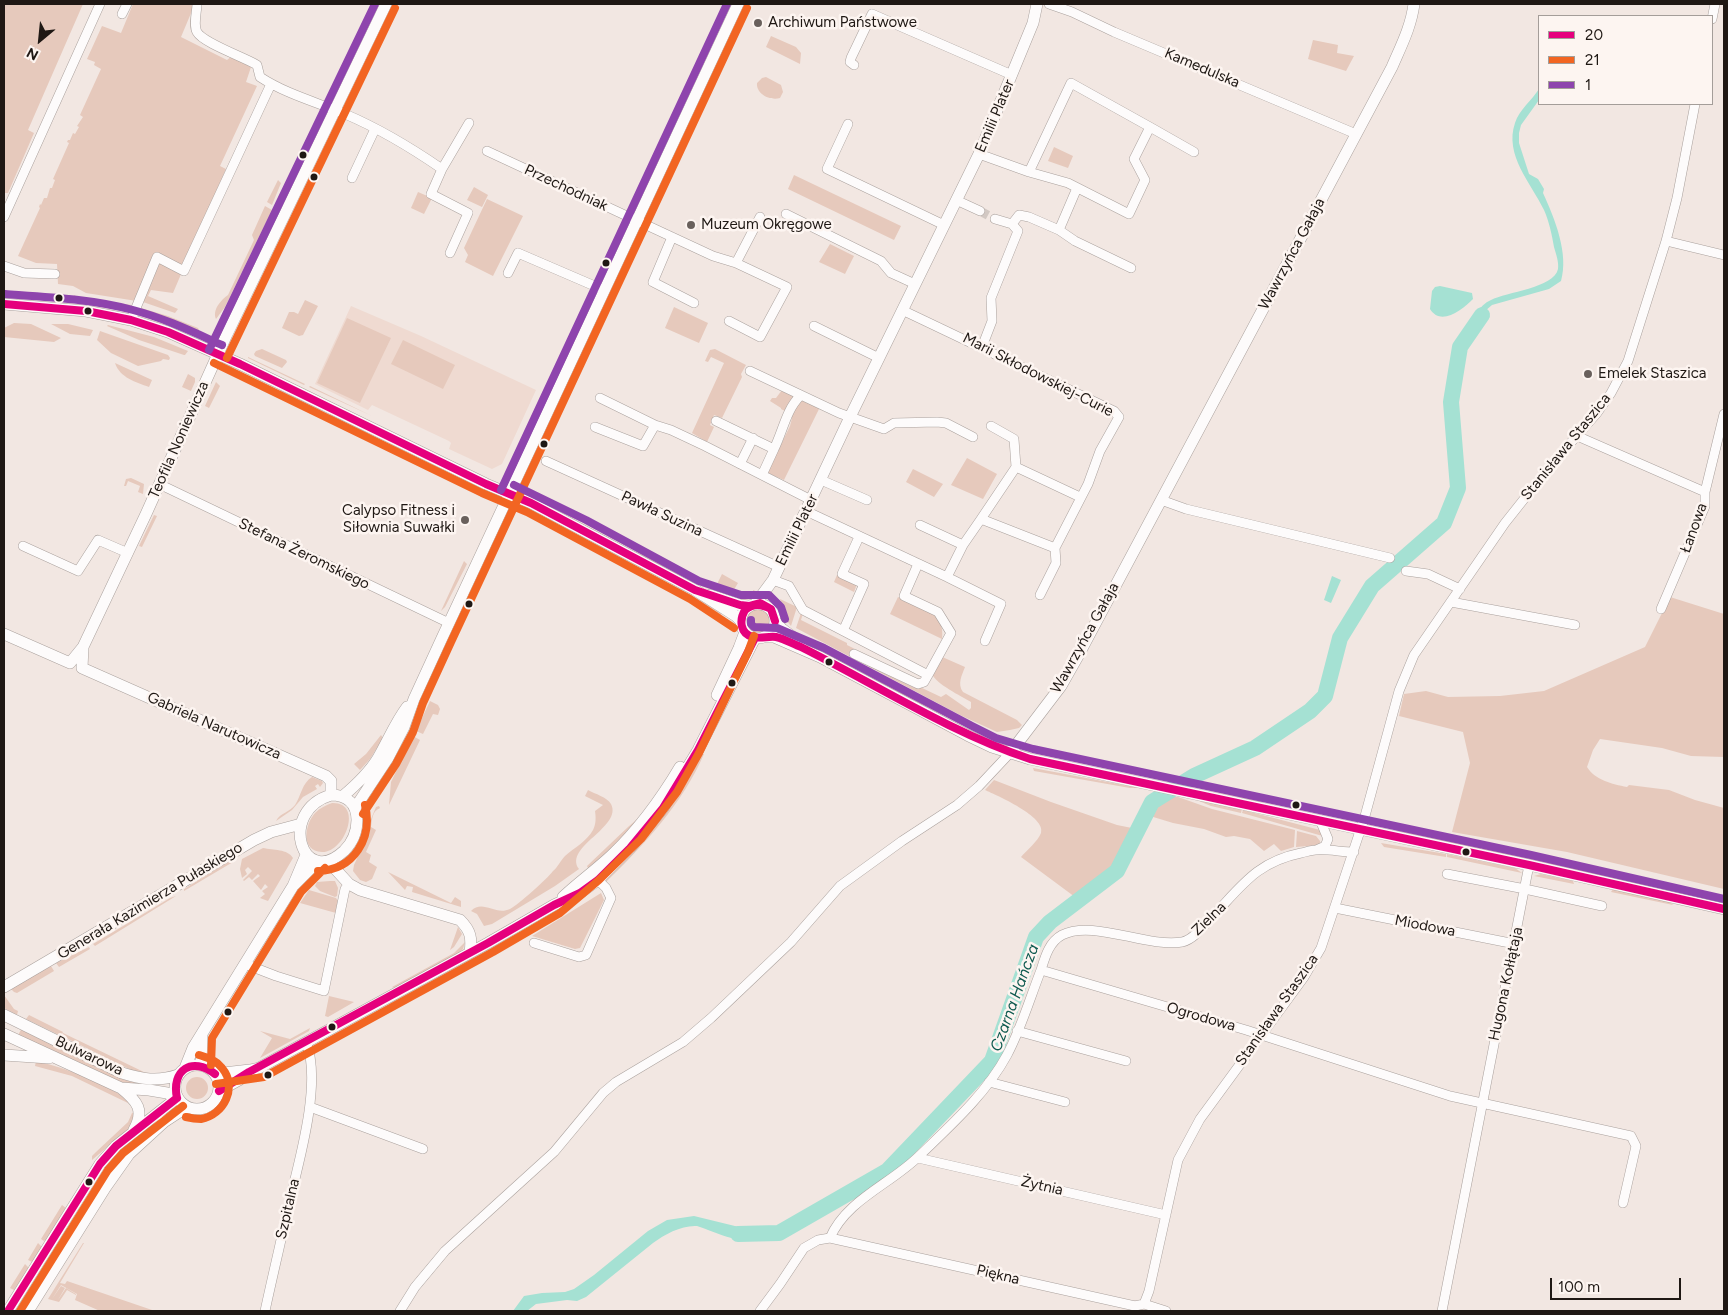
<!DOCTYPE html>
<html>
<head>
<meta charset="utf-8">
<style>
	body { margin:0 }
	#map { position:relative; width:1728px; height:1315px; overflow:hidden; background:#f2e7e2; font-family:Figtree,sans-serif }
	canvas { display:block }
	.frame { position:absolute; inset:0; border:5px solid #1f1814; pointer-events:none }
	.legend { position:absolute; left:1538px; top:15px; width:175px; height:90px; box-sizing:border-box; background:#fdf5f1; border:1px solid #a49d99; margin:0; padding:6px 9px; list-style:none; font-size:15px; color:#1f1814 }
	.legend li { display:flex; align-items:center; gap:10px; height:25px }
	.legend b { width:25px; border:1px solid #a49d99 }
	.north { position:absolute; left:15px; top:15px; width:50px; height:50px; -webkit-text-stroke:4px #fdf5f1; paint-order:stroke; rotate:208deg; font-size:14px; font-weight:700; line-height:20px; text-align:center; color:#1f1814 }
	.north::after { content:''; display:block; margin:auto; width:18px; height:22px; background:#1f1814; clip-path:polygon(50% 0,100% 100%,50% 72%,0 100%) }
	.scale { position:absolute; left:1550px; top:1278px; width:131px; height:22px; box-sizing:border-box; border:2px solid #1f1814; border-top:0; padding-left:6px; font-size:15px; line-height:18px; white-space:nowrap; color:#1f1814; -webkit-text-stroke:4px #fdf5f1; paint-order:stroke }
</style>
</head>
<body>
<div id="map">
<canvas width="1728" height="1315"></canvas>
<div class="frame"></div>
<ul class="legend">
<li><b style="height:6px;background:#e5007d"></b>20</li>
<li><b style="height:6px;background:#f26522"></b>21</li>
<li><b style="height:6px;background:#8e44ad"></b>1</li>
</ul>
<div class="north">N</div>
<div class="scale">100 m</div>
</div>
<script>
const c = document.querySelector('canvas').getContext('2d');
c.lineJoin = 'round';
function fill(path, color) {
  c.fillStyle = color;
  c.fill(path, 'evenodd');
}
function stroke(path, color, width, dash) {
  c.strokeStyle = color;
  c.lineWidth = width;
  c.lineCap = dash ? 'butt' : 'round';
  c.setLineDash(dash || []);
  c.stroke(path);
}
function label(font, color, halo, rows, align = 'center') {
  c.font = font + ' Figtree,sans-serif';
  c.lineWidth = 5;
  c.setLineDash([]);
  c.textBaseline = 'middle';
  c.strokeStyle = halo;
  c.fillStyle = color;
  for (const [text, x, y, turn = 0] of rows) {
    c.save();
    c.translate(x, y);
    c.rotate((+turn || 0) * Math.PI / 180);
    c.textAlign = isNaN(turn) ? turn : align;
    if (halo) c.strokeText(text, 0, 0);
    c.fillText(text, 0, 0);
    c.restore();
  }
}
fill(new Path2D(`
	M351,306L421,336L536,390L502,464L492,469L449,449L451,443L449,441L372,405L368,410L315,384Z`), '#efdad1');
fill(new Path2D(`
	M4,4H83L28,130L34,133L8,193H4Z
	M133,4H189L194,6L181,37L227,60L232,56L249,64L251,67L246,82L257,86L220,166L226,169L173,293L151,290L148,296L178,309L175,313L143,302L86,293L73,286L58,284L57,264L36,263L18,256L40,208L39,207L40,204L41,205L44,198H47L50,188H52L55,180L53,179L69,143L67,142L68,140H70L73,133L75,134L79,127L77,126L83,117L80,115L101,69L94,65L95,62L87,59L102,26L121,33Z
	M374,4H377L361,39L358,37Z
	M771,36L796,47L801,53L800,64L766,47Z
	M1313,40L1338,45L1337,53L1354,56L1346,71L1308,59Z
	M766,77L781,85L783,92L780,98C770,101 756,94 757,83L762,78Z
	M1054,147L1073,156L1068,168L1048,161Z
	M794,175L901,226L894,240L788,189Z
	M278,180L281,183L272,205L267,202Z
	M474,187L488,195L482,207L467,200Z
	M418,192L432,198L424,214L411,208Z
	M487,199L523,216L493,276L465,262L468,255L464,248Z
	M265,206L272,210L225,307L216,319C212,310 221,300 228,295L254,240L252,235Z
	M830,244L854,256L845,274L819,262Z
	M262,288L263,289L243,331L241,329Z
	M4,291L45,294V296L4,293Z
	M74,295L81,298L132,305L129,308L124,310L73,298Z
	M305,300L318,306L303,335L299,336L282,328L289,312H294L298,314Z
	M674,307L708,323L699,343L665,328Z
	M141,308L168,316L198,328L199,330L197,334L143,314Z
	M347,318L391,338L360,403L317,383Z
	M14,323L31,324L61,338L54,342L4,337V328Z
	M51,324H68L93,330L90,336L70,334Z
	M108,325L154,337L188,351L185,355H184L139,340L107,326Z
	M100,331L168,355L170,358L169,360L163,359L161,361L138,366L111,353L97,340Z
	M403,340L455,365L443,389L391,364Z
	M262,349L286,360L287,362L282,368L255,356L254,354L256,351Z
	M715,349L746,365L741,374L742,377L722,418L714,415L710,425L714,427L707,442L692,433L724,363L711,357L708,362L705,361L710,350Z
	M248,357L305,384L304,385L248,358Z
	M115,363L152,380L149,387C136,382 120,378 115,363Z
	M188,374L195,378V382L191,391L182,387Z
	M216,382L220,386L209,408L205,406Z
	M310,386L372,416L309,387Z
	M280,390L321,409L320,413L279,393Z
	M782,390L820,407L784,480L767,473L790,426L792,418L787,412L781,409V408L770,401L772,398H776Z
	M330,414L369,432L368,435L329,417Z
	M967,458L997,474L983,499L951,485Z
	M913,469L943,484L934,497L906,482Z
	M131,478L144,484L143,494L138,492L140,486L128,481L126,486H124L126,479Z
	M532,514L568,532L583,543L566,533L532,517Z
	M154,515L157,516L142,547L139,546Z
	M609,531L728,596L691,582L643,556L608,532Z
	M464,561L467,564L445,607L441,611Z
	M633,565L723,612L721,615L628,567Z
	M722,574L738,583L732,593L716,586Z
	M837,575L857,584L854,592L834,582Z
	M753,590L758,592L750,599L738,600L741,596L752,591L753,592Z
	M898,597C919,606 946,611 942,639L890,614Z
	M1670,597L1724,614V757L1691,756L1662,748L1600,739L1593,750L1587,767C1595,780 1612,784 1627,787L1629,785L1669,790L1695,800L1724,808V889L1567,852L1452,832L1470,763L1463,732L1399,716L1404,694L1426,691L1448,697L1500,696L1544,691L1645,647Z
	M780,599L797,607L791,626L786,620Z
	M741 621a17 17 0 1 1 34 0a17 17 0 1 1-34 0Z
	M801,613H803L801,620L847,643V645L855,649L851,657L915,688H922L941,697L946,694L969,710L971,708V702C961,696 936,684 932,674L940,656L965,667C962,675 957,684 963,692L1017,720L1022,725L1019,728L1010,730L997,732L960,715L796,628Z
	M847,662L957,720L993,737L994,739L912,700L881,684Z
	M430,701L438,705L440,709L438,715L433,714L423,734L416,731Z
	M408,733L384,782L379,785L374,792L371,790L389,767Z
	M381,735L383,738L370,759L360,770L354,764L366,754Z
	M413,736L420,740L389,805L391,782Z
	M699,754H704C683,803 644,845 606,882L605,879Z
	M1033,768L1140,788H1130L1034,771Z
	M312,777L322,781L323,783L320,787L318,784L315,786L317,789L303,797L292,810L276,821C280,813 290,812 295,805C301,796 302,783 312,777Z
	M994,780L1051,802L1117,825L1132,828L1124,850L1116,866L1075,897L1021,857C1027,850 1038,841 1041,833C1047,817 996,795 985,790Z
	M1196,787L1218,790L1269,802H1258Z
	M588,790C595,794 607,797 611,804C623,827 563,847 579,869L555,886L492,924L484,926L477,914L471,911C483,899 495,916 510,909C518,905 547,879 553,871C558,867 560,861 565,856C574,848 587,841 593,830C596,824 596,818 595,811L603,805L585,796Z
	M1168,797H1178L1212,809L1295,830L1294,847L1281,851L1274,844L1264,851L1250,839L1234,836L1226,837L1204,829L1173,823L1150,816L1153,809Z
	M1194,799L1242,809L1241,813L1211,806Z
	M332,803C364,802 345,853 322,852C300,851 305,824 315,813C320,808 326,805 332,803Z
	M379,806L380,808C372,811 372,820 371,827L376,830L366,852L371,855L369,862L377,867L372,879L366,882L360,880L353,871L354,865L368,835L371,819L376,807Z
	M649,809L593,869L588,868L587,866L628,827Z
	M1243,810L1320,830L1326,837L1242,813Z
	M1397,827L1482,845L1481,850L1396,831Z
	M1297,831L1316,836L1320,841V845L1296,847Z
	M1381,843L1446,854V857L1384,847Z
	M1483,846L1545,859L1544,863L1482,850Z
	M263,848C273,850 288,849 293,858L268,901L260,898L265,894L262,891L268,887L265,884L261,890L253,881L260,876L258,874L252,880L249,877L244,881L243,880L252,871L248,867L245,870L247,874L242,878L240,869L242,859Z
	M1447,854L1515,868L1522,873L1447,857Z
	M1546,859L1650,881L1649,886L1545,863Z
	M231,860L233,862L184,891V889Z
	M388,872L451,903L455,897L461,901V907L412,892L413,887L407,886L405,890Z
	M1541,874L1573,881L1574,884L1534,876Z
	M307,879L309,881L293,904L258,963L257,958Z
	M330,881H335L338,888L337,896L335,897L320,891L315,886L317,882Z
	M1651,882L1724,897V901L1650,886Z
	M1613,889L1670,902L1673,905L1611,892Z
	M309,890L336,898L338,901L336,913L300,903Z
	M601,893L604,900L580,948L575,949L532,936Z
	M176,896L95,946L93,944L170,898Z
	M577,898L579,901L529,931L391,1006L389,1002L533,925Z
	M458,927L462,934L454,947L450,950Z
	M465,942L463,949L459,953L394,988L392,987L454,953Z
	M89,947L90,949L59,967L56,963Z
	M51,966L54,971L17,993L14,992L10,988Z
	M4,995L14,1009L18,1011L17,1015L4,1008Z
	M329,996L354,1002L328,1017L325,1016Z
	M29,1015L63,1032L61,1036L26,1019Z
	M22,1028L148,1083L147,1087L123,1083L113,1079L18,1035Z
	M310,1028L309,1031L260,1058L272,1038L260,1031L290,1039Z
	M63,1033L148,1074L138,1073L127,1068L62,1036Z
	M36,1061C59,1066 118,1086 130,1104L72,1076L35,1066Z
	M186 1088a11 11 0 1 1 22 0a11 11 0 1 1-22 0Z
	M136,1112L131,1127L92,1160V1156L96,1152L128,1122L132,1113Z
	M157,1118L159,1121L122,1155L116,1163L77,1224V1218L109,1161Z
	M62,1205L66,1208L46,1240L44,1241L41,1239Z
	M66,1228H68L71,1234L23,1311H14Z
	M38,1243L42,1247L32,1262L28,1260Z
	M83,1243H84L60,1283L65,1284L67,1281L155,1311H100L75,1300L77,1294L61,1285L52,1299L61,1286L65,1288L58,1300L66,1288L76,1294V1295L67,1290L59,1302L48,1299Z
	M25,1264L29,1268L14,1290L10,1288Z`), '#e6c9bc');
fill(new Path2D(`
	M1539,89V100L1521,125L1519,133V143L1529,174L1538,179L1544,189L1543,193C1555,219 1569,254 1561,281L1549,289L1492,305L1485,311L1472,332L1466,333C1471,321 1479,305 1491,300C1506,292 1554,288 1558,269C1559,262 1556,254 1554,247C1552,235 1549,221 1544,210C1531,183 1504,155 1515,123C1519,110 1532,100 1539,89Z
	M1440,286L1472,293L1473,299C1463,309 1441,327 1430,309L1432,291L1435,287Z
	M1332,576L1341,580L1331,603L1324,600Z
	M694,1216L739,1227L756,1229L759,1233L758,1238C741,1244 725,1236 708,1230C705,1229 701,1227 697,1226C682,1225 665,1234 653,1243L586,1297L577,1301L567,1300L536,1304L527,1311H513L524,1296L542,1293L565,1292L574,1289L594,1275L648,1231L667,1220Z`), '#a5e1d3');
stroke(new Path2D(`
	M738,1234L779,1233L887,1171L992,1061L1036,937L1050,922L1117,871L1152,802L1194,776L1255,748L1310,711L1325,696L1340,638L1372,586L1444,523L1458,488L1451,402L1460,347L1482,315`), '#a5e1d3', 16);
stroke(new Path2D(`
	M980,211L995,219`), '#d2c8c3', 9, [9, 4.5]);
const street = new Path2D(`
	M197,4C197,11 193,25 197,32C203,43 244,57 257,65L260,77C286,94 316,102 345,114C378,128 413,149 442,169L431,194L468,213L450,253
	M1049,4L1072,12L1114,32L1356,134
	M122,14L127,4
	M1712,19L1715,4
	M854,65L850,62L851,58L872,14L1012,75
	M848,124L827,169L944,225
	M1150,127L1194,152
	M487,151L713,256L736,263L787,287L760,337L729,321
	M979,154L1029,172L1068,183L1129,214L1145,180L1134,159L1150,127L1071,83L1029,172
	M442,169L469,123
	M352,178L375,129
	M956,200L980,211
	M786,214L881,261L891,273L915,284
	M4,217L100,4
	M995,219L1012,224
	M1059,230L1075,241L1131,268
	M672,237L653,282L694,303
	M1666,241L1724,255
	M736,263L760,217
	M4,266L24,273L55,274
	M508,273L518,253L604,290
	M131,320L157,257L184,271L271,84
	M814,326L879,358
	M982,347L992,321L991,298L1018,231L1012,224L1019,215L1029,217L1059,230L1077,188
	M750,371L839,413L884,429L894,423L937,422L946,423L973,437
	M600,398L655,425L671,430L705,446L811,500
	M716,421L774,449C783,431 786,410 800,396
	M595,427L643,446L655,425
	M1577,436L1705,492
	M546,461L779,567
	M740,464L753,438
	M1016,467L1080,497
	M762,475L774,449
	M821,480L867,500
	M159,484L449,623
	M1161,500L1186,509L1390,558
	M806,511L947,577L963,545L981,519L1055,548L1088,484L1100,451L1119,417L1114,411L902,310
	M981,519L1016,467L1014,439L991,426
	M920,525L963,545
	M23,546L78,571L98,540L128,553
	M1406,571L1428,574L1460,589
	M947,577L1001,604L985,641
	M773,580L789,586L803,610L928,675L951,633L938,612L904,596L918,564
	M1040,595L1056,563L1055,548
	M1451,602L1575,625
	M1661,609L1705,506V492L1724,414
	M843,631L864,584L842,574L859,537
	M854,654L918,684L924,682L928,675
	M1316,850L1325,846L1328,839L1320,820
	M1447,874L1525,889L1602,906
	M1335,908L1515,944
	M534,943L579,957L586,955L611,898L606,888L594,876
	M245,964L276,976L324,991L345,889L349,884
	M1041,970C1045,957 1049,942 1062,935C1093,919 1146,948 1182,942C1193,940 1204,926 1211,918C1241,887 1256,862 1301,853C1306,852 1311,850 1316,850C1328,849 1342,852 1354,852
	M1017,1031L1126,1061
	M989,1082L1065,1102
	M310,1107L423,1149
	M918,1158L1166,1215
	M830,1238C846,1200 891,1184 919,1156C950,1126 986,1094 1007,1055C1021,1029 1030,998 1041,970L1246,1030L1450,1096L1631,1136L1636,1146L1623,1203
	M1144,1304L1149,1291L1178,1160L1200,1119L1304,977L1321,948L1365,816L1399,691L1414,655L1505,523L1551,465L1597,413L1611,393L1628,361L1666,241L1677,198L1695,104
	M265,1311C273,1274 282,1237 290,1199C300,1158 322,1081 306,1042
	M400,1311L415,1287L445,1251L554,1152L603,1093L616,1082L683,1042L711,1018L791,942L840,886L902,841L957,805L979,786L1010,753
	M760,1311L780,1284L804,1248L818,1240L830,1238L1135,1306L1144,1304L1166,1311
	M1442,1311L1529,865`);
const secondary = new Path2D(`
	M4,304L86,311L131,320L168,332L240,364L486,484L531,503L695,590L736,616L741,621
	M710,595L740,605L749,606
	M756,603L773,580L850,417L979,154L1033,23L1037,4
	M741 621a17 17 0 1 1 34 0a17 17 0 1 1-34 0Z
	M775,621L782,629L801,643
	M4,634L70,663L83,647L146,514L227,334L386,4
	M765,637H774L820,657L967,735L992,747L1030,759L1529,865L1724,909
	M83,647L82,668L326,776L331,781V795
	M717,695L739,648L745,632
	M1010,753L1061,686L1078,656L1392,67C1401,46 1411,27 1414,4
	M331,795C347,795 357,804 357,820C357,832 352,843 344,851C302,890 277,811 331,795Z
	M343,796C356,785 369,773 378,758C388,741 395,723 407,707
	M355,808L388,758L404,727L414,699L442,638L738,4
	M328,861L349,884L360,890L460,920C471,931 472,938 470,953
	M294,885L318,861
	M563,897C579,882 596,870 612,855C639,829 661,799 680,767
	M4,987L254,840L271,832L301,824
	M4,1015L122,1073C141,1079 158,1082 178,1075
	M4,1034L121,1088L149,1090L167,1093L177,1098
	M4,1055L49,1058
	M175 1087a22 22 0 1 1 44 0a22 22 0 1 1-44 0Z
	M201,1065L202,1035
	M185,1068L193,1048L293,886L306,855
	M215,1074L250,1070L259,1068L488,943L554,905L580,893L598,880L630,848L663,808L698,750L755,638
	M121,1088C137,1101 145,1110 134,1130
	M219,1091L239,1080L250,1070
	M8,1311L100,1164L116,1146L177,1098
	M28,1311L105,1188L129,1154L164,1122L187,1107`);
stroke(street, '#aaa19d', 10);
stroke(secondary, '#aaa19d', 12);
stroke(street, '#fdfbfb', 9);
stroke(secondary, '#fdfbfb', 11);
stroke(new Path2D(`
	M4,304L86,311L131,320L168,332L240,364L486,484L531,503L695,590L740,605L749,606L760,603L769,608
	M775,621L771,609C761,604 754,603 745,610C739,620 740,634 753,637C761,639 768,636 776,637C785,639 793,644 801,647C877,685 949,732 1030,759L1529,865L1724,909
	M219,1091L249,1072L488,943L554,905L580,893L598,880L630,848L663,808L698,750L755,638
	M177,1098C171,1070 192,1056 215,1074
	M8,1311L100,1164L116,1146L177,1098`), '#e5007d', 8);
stroke(new Path2D(`
	M227,358L395,8
	M214,363L482,493L527,512L690,599L734,628
	M363,814L396,764L413,732L423,703L451,642L747,8
	M318,871C354,870 373,838 365,805
	M211,1065L212,1038L301,892L325,868
	M216,1084L264,1077L493,952L560,913L599,880L641,839L677,792L699,753L748,652L754,636
	M186,1117C190,1118 196,1119 201,1119C224,1115 238,1087 222,1068C216,1060 208,1058 199,1055
	M20,1311L108,1170L123,1153L183,1106`), '#f26522', 8);
stroke(new Path2D(`
	M5,294C48,297 92,299 133,310C164,318 193,332 222,345
	M209,350L375,4
	M514,485L586,520L699,581L741,595H769L781,607L785,619
	M501,490L727,4
	M751,620V624L754,627L777,628L824,648L972,726L996,738L1033,749L1531,855L1724,899`), '#8e44ad', 8);
for (const [x, y, r, color] of [
	[758,23,5,"#69605c"],
	[303,155,4.5,"#1f1814"],
	[314,177,4.5,"#1f1814"],
	[691,225,5,"#69605c"],
	[606,263,4.5,"#1f1814"],
	[59,298,4.5,"#1f1814"],
	[88,311,4.5,"#1f1814"],
	[1588,374,5,"#69605c"],
	[544,444,4.5,"#1f1814"],
	[465,520,5,"#69605c"],
	[469,604,4.5,"#1f1814"],
	[829,662,4.5,"#1f1814"],
	[732,683,4.5,"#1f1814"],
	[1296,805,4.5,"#1f1814"],
	[1466,852,4.5,"#1f1814"],
	[228,1012,4.5,"#1f1814"],
	[332,1027,4.5,"#1f1814"],
	[268,1075,4.5,"#1f1814"],
	[89,1182,4.5,"#1f1814"]
]) {
  const dot = new Path2D();
  dot.arc(x, y, r, 0, 2 * Math.PI);
  c.fillStyle = color;
  c.fill(dot);
  stroke(dot, '#fdf5f1', 2);
}
label('15px', '#1f1814', '#fdf5f1', [
	["Archiwum Państwowe",768,23],
	["Muzeum Okręgowe",701,225],
	["Emelek Staszica",1598,374],
	["Calypso Fitness i",455,511,"right"],
	["Siłownia Suwałki",455,528,"right"]
], 'left');
label('15px', '#1f1814', '#fdf5f1', [
	["Kamedulska",1202,68,23],
	["Emilii Plater",995,116,-67],
	["Przechodniak",566,188,25],
	["Wawrzyńca Gałaja",1292,254,-62],
	["Marii Skłodowskiej-Curie",1038,375,27],
	["Teofila Noniewicza",179,440,-66],
	["Stanisława Staszica",1566,447,-51],
	["Pawła Suzina",662,514,25],
	["Łanowa",1694,528,-70],
	["Emilii Plater",797,530,-64],
	["Stefana Żeromskiego",304,554,26],
	["Wawrzyńca Gałaja",1085,638,-61],
	["Gabriela Narutowicza",214,726,24],
	["Generała Kazimierza Pułaskiego",150,901,-31],
	["Zielna",1209,919,-44],
	["Miodowa",1425,926,11],
	["Hugona Kołłątaja",1506,984,-78],
	["Stanisława Staszica",1277,1010,-55],
	["Ogrodowa",1201,1017,16],
	["Bulwarowa",89,1056,25],
	["Żytnia",1042,1186,13],
	["Szpitalna",288,1209,-77],
	["Piękna",998,1275,13]
]);
label('italic 16px', '#0f5b50', '#fdf5f1', [
	["Czarna Hańcza",1015,998,-70]
]);
</script>
</body>
</html>
